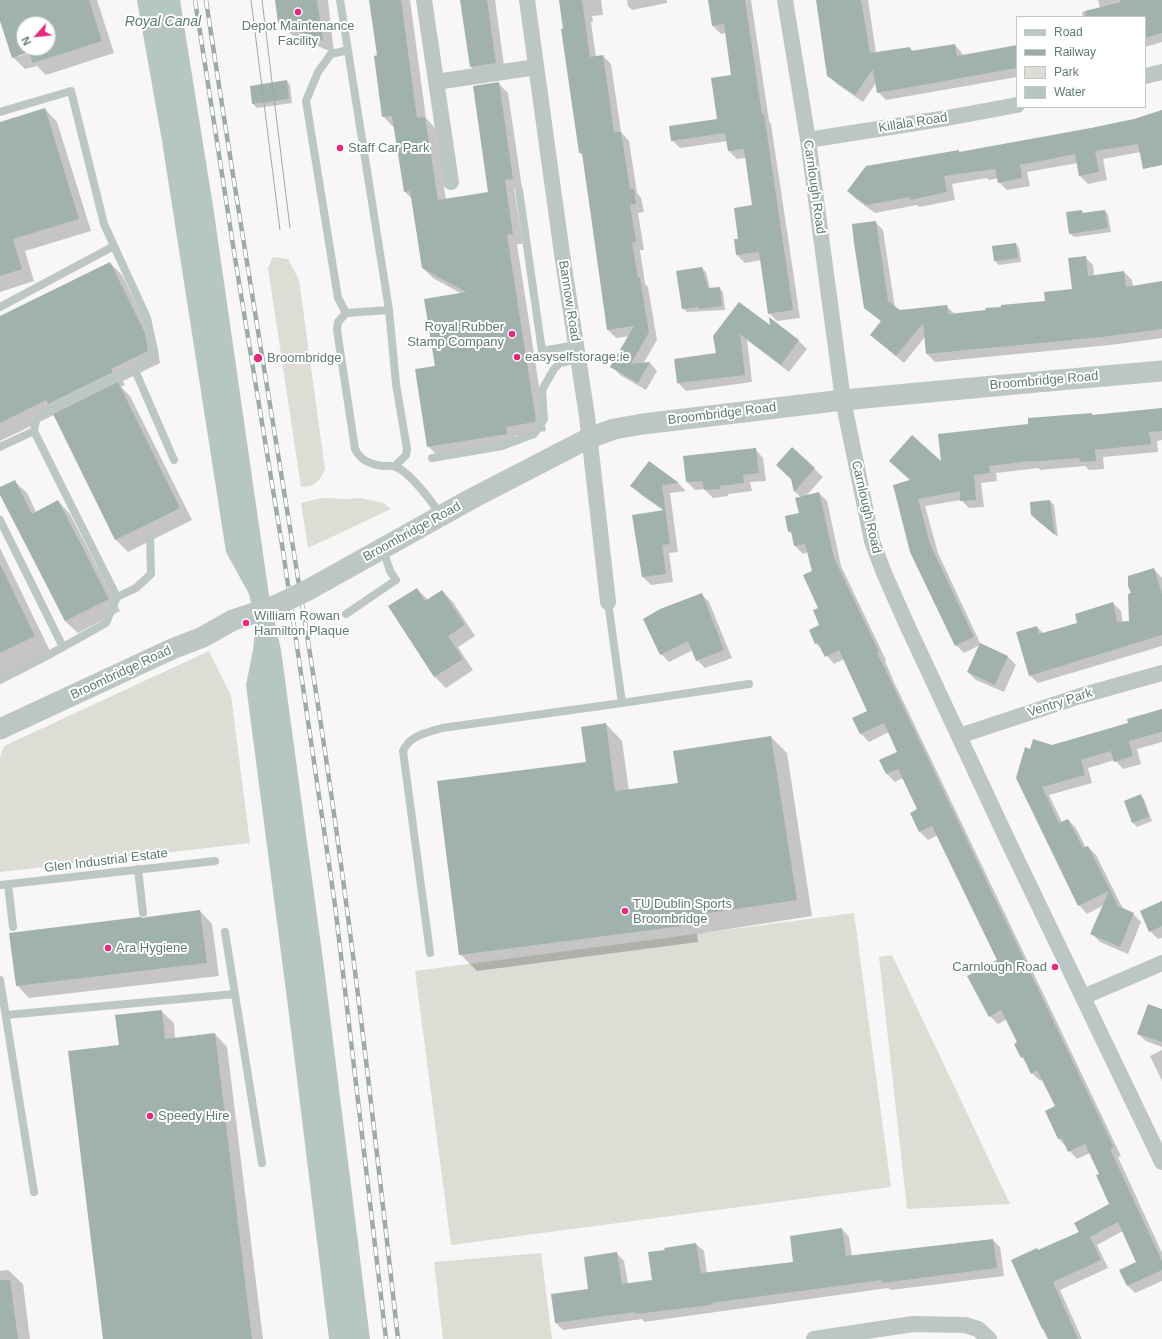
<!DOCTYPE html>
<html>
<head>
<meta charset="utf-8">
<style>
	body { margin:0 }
	#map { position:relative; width:1162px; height:1339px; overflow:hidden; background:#f8f6f6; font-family:Arial,sans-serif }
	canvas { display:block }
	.legend { position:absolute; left:1016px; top:16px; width:130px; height:92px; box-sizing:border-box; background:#fff; border:1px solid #bfcac7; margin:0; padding:5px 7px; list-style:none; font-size:12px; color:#5e7b74 }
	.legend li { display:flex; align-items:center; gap:8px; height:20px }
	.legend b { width:20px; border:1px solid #bfcac7 }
	.north { position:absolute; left:16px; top:16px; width:40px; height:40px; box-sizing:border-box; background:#fff; border:1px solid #bfcac7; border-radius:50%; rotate:243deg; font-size:11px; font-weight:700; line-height:16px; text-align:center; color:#5e7b74 }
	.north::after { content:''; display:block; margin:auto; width:14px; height:18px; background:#e72780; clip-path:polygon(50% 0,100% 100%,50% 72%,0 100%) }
</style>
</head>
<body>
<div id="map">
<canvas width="1162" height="1339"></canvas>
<ul class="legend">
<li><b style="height:5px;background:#bcc6c4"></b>Road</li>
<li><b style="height:5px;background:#9caba8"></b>Railway</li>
<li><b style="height:11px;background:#ddddd5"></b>Park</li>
<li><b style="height:11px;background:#b5c7c0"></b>Water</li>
</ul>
<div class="north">N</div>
</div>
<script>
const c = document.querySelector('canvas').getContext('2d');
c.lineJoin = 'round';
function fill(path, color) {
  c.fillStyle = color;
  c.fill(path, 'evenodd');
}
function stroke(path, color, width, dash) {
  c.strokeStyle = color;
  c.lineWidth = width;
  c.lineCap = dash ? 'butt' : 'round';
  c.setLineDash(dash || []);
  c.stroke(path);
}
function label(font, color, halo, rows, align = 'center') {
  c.font = font + ' Arial,sans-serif';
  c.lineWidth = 4;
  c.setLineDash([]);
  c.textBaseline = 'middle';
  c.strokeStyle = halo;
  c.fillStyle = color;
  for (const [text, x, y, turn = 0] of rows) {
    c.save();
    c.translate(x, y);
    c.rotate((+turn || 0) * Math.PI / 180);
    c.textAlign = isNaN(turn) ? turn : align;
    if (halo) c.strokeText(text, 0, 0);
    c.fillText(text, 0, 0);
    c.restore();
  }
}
fill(new Path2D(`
	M273,257L288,259L299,280L325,469C319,481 316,487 301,487L268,268Z
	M322,498L349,499L361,498L383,503L391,509L308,548L301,503Z
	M209,651L231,696L250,843L0,872V757L4,746Z
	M854,913L891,1187L451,1245L415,971Z
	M892,955L1010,1204L907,1209L879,957Z
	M541,1253L552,1339H443L434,1262Z`), '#ddddd5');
fill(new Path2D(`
	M137,0H180L213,206L269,595L281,650L323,960L370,1339H329L289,1014L246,685L253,650L256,624L249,594L226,552L162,141Z`), '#b5c7c0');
fill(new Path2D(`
	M0,0H97L114,53L46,75L37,66L25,69L13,57L0,17ZM24,24H48V48H24ZM34,49L35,51L19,56V54Z
	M276,0H328L334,53L292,35L279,23Z
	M370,0H410L426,118L435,128L446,200L489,193L498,83L508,93L522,188L514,189L523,244H517L546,431L515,436L516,444L438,456L428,446L462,294L433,278L423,268L412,199L405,192L395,126H392L383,116L378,56Z
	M461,0H495L505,73L481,77L471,67Z
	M560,0H601L603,15L592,16L593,21L591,22L596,57L603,56L611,64L621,132L629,141L637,193L641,198L644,212L638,213L644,250H640L645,284L648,287L657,340L643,364L650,363L657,371L646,390L620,375L612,366L630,336L616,338L608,330L583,156L580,153Z
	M627,0H667V3L632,10L628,6Z
	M709,0H751L769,121L771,124L800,318L777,321L769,313L762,260L745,263L737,255L739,240L753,206L746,158L737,159L729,151L728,141L680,148L672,140L718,120L732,76L726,33L721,34L713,26Z
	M817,0H868L876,53L910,48L914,52L955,45L962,53L963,56L1017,46V77L886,100L878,92L876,83L863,102L837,84L828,75Z
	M1098,0H1162V42L1145,47V17H1083L1082,12L1100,8Z
	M287,81L290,85L292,103L257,108L253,104Z
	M45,109L57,122L91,231L25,251L34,281L0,292V123Z
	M1162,111V163L1141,152L1103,159L1107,180L1088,184L1080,176L1078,163L1027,172L1030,186L1007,190L999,182L998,178L989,180L987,178L952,184L955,200L919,207L917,205L875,213L856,199L848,191L959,151L961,153L1134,120Z
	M1082,211L1084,214L1105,211L1108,214L1111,232L1074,237L1070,233Z
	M875,222L883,230L895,308L900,311L947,307L955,314L987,311L1046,302L1073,289L1085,257L1093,265L1094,276L1124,272L1132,280L1133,287L1162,282V338L1110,345L935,362L927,354L925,337L904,363L871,335L882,322L865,307Z
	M1016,244L1019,248L1021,262L999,265L995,261L993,247Z
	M110,263L122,275L157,347L160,363L123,381L125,385L121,387L130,396L192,520L128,552L116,540L54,415L0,441V317Z
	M702,268L706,272L710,289L719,288L723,292L725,310L687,312L683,308Z
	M770,319L799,341L807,349L789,372L747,340L752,382L686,391L678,383L717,354L714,336L771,327Z
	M1162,409V440L1157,441L1158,452L1103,457L1104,469L1089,470L1085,466L1040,470L1039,468L996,473L997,481L981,483L984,507L969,508L961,500L925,506L938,553L981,645L1008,657L1016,665L1004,692L976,680L968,672L980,645L964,653L956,645L912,481L942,463L1029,425L1092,414L1094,416Z
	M792,448L823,477L805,497L819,493L827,501L841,566L886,660L885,661L894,682L1121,1156L1118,1157L1162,1253V1281L1135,1293L1127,1285L1137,1263L1123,1231L1097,1245L1108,1268L1060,1290L1082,1339H1048L1038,1251L1080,1233L1111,1205L1100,1174L1090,1153L1077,1159L1059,1139L1046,1112L1056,1107L1043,1079L1040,1081L1032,1073L1026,1062L1022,1057L1019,1043L1007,1019L998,1024L990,1016L998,960L938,835L928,840L920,832L919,810L903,778L895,782L887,774L881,761L899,752L889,732L869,742L861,734L854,719L868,712L844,659L834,664L816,643L821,625L813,572L808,552L803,554L795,546L793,535L789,531L800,514L801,497L795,492L792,480Z
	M755,449L763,458L766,481L750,482L752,491L728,494V496L713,498L704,489L695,490L687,482L684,457Z
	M649,462L679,484L686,491L670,493L678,552L669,553L673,582L651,585L643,577L664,511L640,494L632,486Z
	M14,481L27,493L36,512L58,501L70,514L120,611L78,633L65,621L0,492V488Z
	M1050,501L1054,505L1058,537L1036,519Z
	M0,548L51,653L0,677Z
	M1154,569L1162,578V646L1038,683L1030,675L1037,627L1044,634L1079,624L1113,603L1121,611L1123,623L1130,622L1132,594Z
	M417,589L428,600L442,591L453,602L475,636L458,647L473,670L446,688L435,677L390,607Z
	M701,594L709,602L732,658L705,668L697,660L693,650L669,662L661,654Z
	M1162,710V742L1137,749L1141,764L1123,769L1115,760L1088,768L1092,783L1049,795L1062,822L1068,820L1076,828L1086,848L1088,847L1096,855L1123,909L1133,914L1141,922L1128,954L1100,942L1092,934L1104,905L1087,914L1079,905L1017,778L1031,750L1052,746L1129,724Z
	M606,724L622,741L629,791L680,784L771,737L787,753L812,916L697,934L698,942L477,971L460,954L587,763Z
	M1140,795L1144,799L1152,821L1137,827L1133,823L1125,801Z
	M1162,902V938L1158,939L1150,931Z
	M200,911L212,924L219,976L29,998L17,985Z
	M1162,1010V1047L1146,1041L1138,1034Z
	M161,1011L174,1023L175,1039L215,1034L227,1047L263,1339H104L120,1045Z
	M1162,1050V1081L1150,1056Z
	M842,1229L849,1237L852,1256L993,1240L1000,1247L1004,1276L891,1290L888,1288L644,1322L642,1319L563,1330L556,1323L589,1290L616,1253L624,1261L628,1284L653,1281L665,1249L696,1244L704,1251L707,1274L794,1263Z
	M8,1270L23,1284L30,1339H0V1271Z`), '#0003');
fill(new Path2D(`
	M0,0H89L102,41L33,63L29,52L12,58L0,21ZM24,24H48V48H24Z
	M275,0H317L323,41L278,23Z
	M369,0H401L417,118L425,117L438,200L488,192L473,86L499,82L513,179L505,180L513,234L507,235L536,420L535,422L506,427L507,434L427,447L415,369L435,366L424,299L466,292L422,268L410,191L404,192L392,116L382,117L374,56L377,55Z
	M460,0H487L496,63L470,67Z
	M559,0H582L590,57L603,55L614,132H621L630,189H634L636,204L630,205L636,242H632L638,278H640L649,332L631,364L650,362L638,383L610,367L634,326L607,330L582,153H579L561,29H563Z
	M708,0H745L762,115L764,114L793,310L768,314L759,252L736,255L734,239H738L734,208L752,205L744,149L728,151L725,133L671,141L669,126L717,119L711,78L731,75L724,24L712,26Z
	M816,0H861L870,53L910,47L911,51L955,44L957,56L1017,45V68L877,93L873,69L855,95L827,76Z
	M1120,0H1162V33L1145,38V17H1086L1085,11L1121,2Z
	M287,80L289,99L252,104L250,86Z
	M45,108L79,219L13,239L22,269L0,276V122Z
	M1162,110V165L1143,169L1138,144L1095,151L1099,172L1079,176L1075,154L1020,165L1022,178L998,183L995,169L944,176L947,192L910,200V197L866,205L847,191L866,166L959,150V152L1091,128L1134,119Z
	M1082,210V213L1105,210L1108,228L1069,234L1066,212Z
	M876,221L888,301L900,310L947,305L949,314L986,310L985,308L1001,307V305L1045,301L1044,292L1072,289L1068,258L1086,256L1088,276L1124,271L1126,287L1162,281V329L1102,337L926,354L923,323L896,356L870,335L881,321L864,308L854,243L852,224Z
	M1016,243L1018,258L994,261L992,246Z
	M110,262L145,333L148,351L111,369L113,372L48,404L46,400L0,423V316Z
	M702,267L708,288L720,287L722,306L699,309V307L682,309L676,271Z
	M739,302L770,325L769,317L799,340L781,365L740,334L745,375L677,383L674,359L716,353L713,336Z
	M118,382L180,508L115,540L53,414Z
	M1162,408V431L1149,432L1151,444L1095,450L1096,461L1080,462L1079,458L1031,462V461L989,466L990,473L974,475L976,500L960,501V491L918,499L930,544L974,637L955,646L910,552L893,485L910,480L889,461L912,435L941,461L938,434L1028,424V418L1092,413V415Z
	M792,447L815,468L794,492L791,479L776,465Z
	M756,448L759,473L743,475L744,483L720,486V489L704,490L702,481L686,482L683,456Z
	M649,461L679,483L662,485L670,544L662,545L666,574L642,577L632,515L664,510L630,486Z
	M15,480L32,514L58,500L109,599L65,621L0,495V487Z
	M819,492L834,558L879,652L877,653L887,673L1114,1148L1110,1149L1162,1261V1270L1127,1286L1119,1270L1136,1262L1118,1222L1090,1237L1101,1260L1053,1282L1078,1339H1048L1043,1329H1042L1011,1260L1037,1248L1038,1250L1079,1232L1074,1223L1109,1204L1096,1175L1099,1174L1085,1144L1068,1152L1062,1138L1058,1139L1045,1111L1055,1106L1037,1070L1031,1074L1023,1057L1021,1058L1014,1044L1017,1042L1001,1010L989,1017L967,976L997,960L932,826L919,832L910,813L917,809L898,769L886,774L879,760L897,752L884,723L860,734L852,718L867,711L839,650L825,657L818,643L815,644L809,630L819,625L813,610L818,608L803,575L812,571L805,544L794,546L791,531L788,532L785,516L799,513L795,498Z
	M1050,500L1055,535L1031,515L1030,502Z
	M0,564L35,636L0,653Z
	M1154,568L1162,594V635L1029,676L1016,632L1037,626L1039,634L1077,623L1075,614L1113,602L1117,622L1129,621L1128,594L1131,593L1128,586V576Z
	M417,588L425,601L442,590L465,625L448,636L463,659L434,677L388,606Z
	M702,593L724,650L696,661L688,641L660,655L643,619L660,609Z
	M980,643L1008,656L995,685L967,672Z
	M1162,709V732L1129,741L1133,756L1114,762L1111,751L1081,760L1085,775L1042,787L1059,823L1068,819L1083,848L1088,846L1118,906L1134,913L1120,947L1090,934L1109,891L1078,906L1016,778L1025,747L1030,749L1033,739L1052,745L1128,723L1127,719Z
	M606,723L615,791L678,783L673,751L771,736L797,900L681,917L682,926L459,955L437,781L586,762L581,727Z
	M1141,794L1149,817L1132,823L1124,801Z
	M1162,901V926L1149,932L1140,911Z
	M200,910L207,963L16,986L9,933L140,917L143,918L147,917Z
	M1148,1004L1162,1009V1042L1137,1034Z
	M162,1010L165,1039L215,1033L252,1339H103L68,1051L119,1045L115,1015Z
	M842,1228L846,1256L993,1239L997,1268L882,1283V1280L711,1303V1305L636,1314L635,1312L555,1323L551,1294L588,1289L584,1257L617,1252L622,1284L652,1280L648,1252L665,1250L664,1248L696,1243L701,1273L793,1262L790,1236Z
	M0,1280H10L18,1339H0Z`), '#a1b2ae');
stroke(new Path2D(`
	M340,0L389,310
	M0,112L71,91L104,224L147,318L155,355L134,368L37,416L34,431
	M519,190L542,351L576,345
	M0,307L114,246
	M346,313L338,298L306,101L318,72L331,54L348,50
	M134,368L174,460
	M0,447L34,431L117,597L106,623L45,657L0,680
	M432,458L502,446L534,434L544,419L542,390L554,369L560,363L578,359
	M395,466L406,455L407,449L396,384L389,310L346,313L338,322L337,330L355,449C361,461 370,464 383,466C387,466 392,465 396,467C409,472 433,502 440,515
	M0,520L63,647
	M117,597L136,588L151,574L150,537
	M346,614L396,580L390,571L383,549
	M622,703L749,684
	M138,869L143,913
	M8,884L13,927
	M0,885L215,861
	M225,932L262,1163
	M430,953L403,751C410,735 426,733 442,728L622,703L608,602
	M0,980L34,1192
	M6,1015L235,994`), '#bcc6c4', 8);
stroke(new Path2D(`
	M424,0L451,182
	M527,0L562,254L587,416L608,602
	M785,0L808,140L843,400L872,541L884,573L907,625L1007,839L1162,1162
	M1145,76L1162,72
	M436,82L536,67
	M808,140L947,118L1017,105
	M959,736L1080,696L1162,673
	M1083,997L1162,963
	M814,1339L913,1324L965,1325L978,1329L989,1339`), '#bcc6c4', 16);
stroke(new Path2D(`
	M308,590L471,499L589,438L614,429L643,424L843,400L1037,382L1162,371
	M0,729L172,649L203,637L233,620L275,606`), '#bcc6c4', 21);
stroke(new Path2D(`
	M251,0L280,230
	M262,0L290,228`), '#9caba8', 1);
const rail = new Path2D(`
	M195,0L235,258L283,551L335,905L386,1339
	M206,0C242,242 284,483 321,725C352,929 375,1134 398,1339`);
stroke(rail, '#9caba8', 4.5);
stroke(rail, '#fff', 3, [9]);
stroke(new Path2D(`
	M275,606L308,590`), '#bcc6c4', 21);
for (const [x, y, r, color] of [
	[298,12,4,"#e72780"],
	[340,148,4,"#e72780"],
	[512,334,4,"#e72780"],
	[517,357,4,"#e72780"],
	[258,358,5,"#e72780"],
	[246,623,4,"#e72780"],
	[625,911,4,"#e72780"],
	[108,948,4,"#e72780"],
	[1055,967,4,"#e72780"],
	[150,1116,4,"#e72780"]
]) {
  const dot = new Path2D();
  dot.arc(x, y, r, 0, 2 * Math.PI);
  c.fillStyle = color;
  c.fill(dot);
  stroke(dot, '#fff', 1.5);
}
label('13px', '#5e7b74', '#fff', [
	["Depot Maintenance",298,26,"center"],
	["Facility",298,41,"center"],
	["Staff Car Park",348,148],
	["Royal Rubber",504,327,"right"],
	["Stamp Company",504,342,"right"],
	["easyselfstorage.ie",525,357],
	["Broombridge",267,358],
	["William Rowan",254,616],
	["Hamilton Plaque",254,631],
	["TU Dublin Sports",633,904],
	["Broombridge",633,919],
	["Ara Hygiene",116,948],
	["Carnlough Road",1047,967,"right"],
	["Speedy Hire",158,1116]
], 'left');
label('13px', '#5e7b74', '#fff', [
	["Killala Road",913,123,-9],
	["Carnlough Road",814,187,82],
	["Bannow Road",569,301,81],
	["Broombridge Road",1044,381,-5],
	["Broombridge Road",722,414,-7],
	["Carnlough Road",866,507,77],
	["Broombridge Road",412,532,-29],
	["Broombridge Road",121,673,-25],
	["Ventry Park",1060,703,-18],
	["Glen Industrial Estate",106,861,-7]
]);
label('italic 14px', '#5e7c6f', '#fff', [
	["Royal Canal",163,22]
]);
</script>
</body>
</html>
